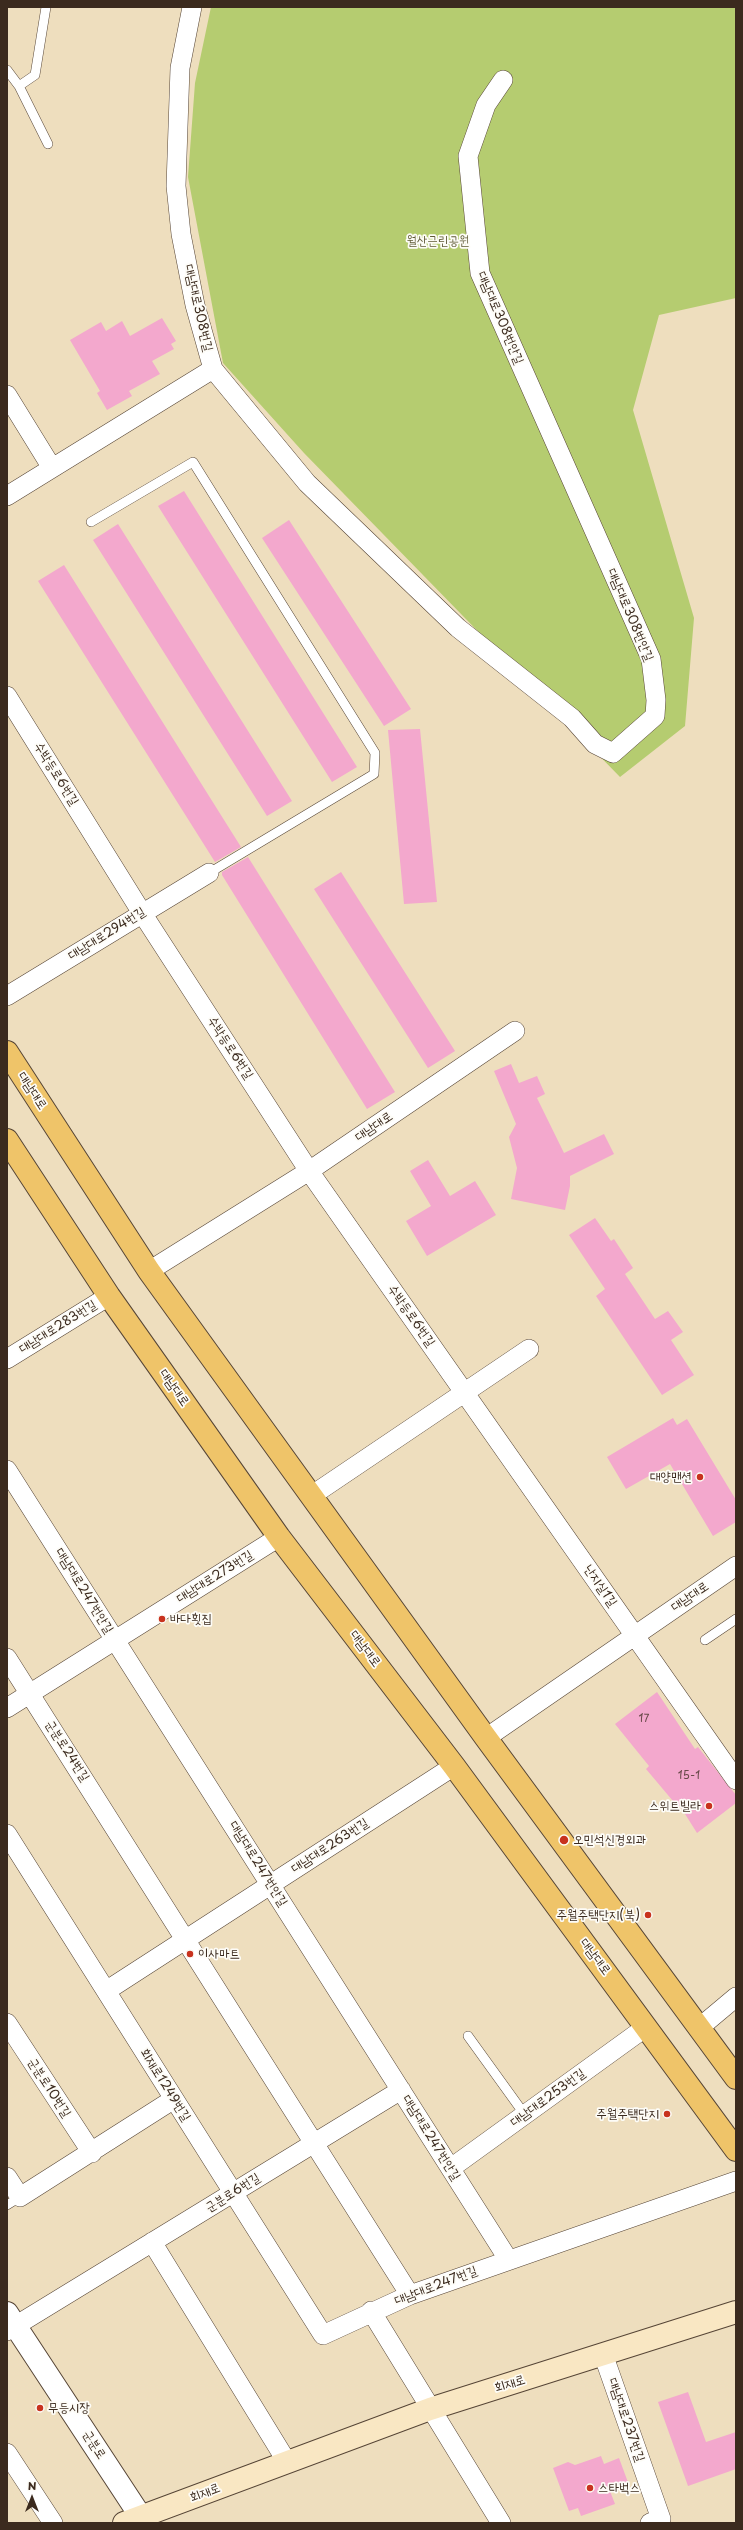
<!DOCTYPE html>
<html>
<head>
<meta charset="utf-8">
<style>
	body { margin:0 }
	#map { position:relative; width:743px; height:2530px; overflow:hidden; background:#eedebe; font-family:"Playpen Sans",sans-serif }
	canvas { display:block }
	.frame { position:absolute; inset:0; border:8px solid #3b2a1e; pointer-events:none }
	.north { position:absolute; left:12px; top:2478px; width:40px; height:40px; -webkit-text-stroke:3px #fdfcf7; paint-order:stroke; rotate:0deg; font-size:11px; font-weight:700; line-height:16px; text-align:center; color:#3b2a1e }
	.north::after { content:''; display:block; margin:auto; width:14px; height:18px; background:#3b2a1e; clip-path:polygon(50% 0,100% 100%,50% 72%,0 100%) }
</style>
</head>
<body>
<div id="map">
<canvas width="743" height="2530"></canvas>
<div class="frame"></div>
<div class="north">N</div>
</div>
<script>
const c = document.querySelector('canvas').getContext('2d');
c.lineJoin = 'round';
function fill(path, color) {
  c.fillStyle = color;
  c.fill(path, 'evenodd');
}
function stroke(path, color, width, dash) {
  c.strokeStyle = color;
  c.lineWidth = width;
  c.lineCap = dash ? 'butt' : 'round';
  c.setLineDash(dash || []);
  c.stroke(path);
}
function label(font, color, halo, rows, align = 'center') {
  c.font = font + ' "Playpen Sans","Poor Story",sans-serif';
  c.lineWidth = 3.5;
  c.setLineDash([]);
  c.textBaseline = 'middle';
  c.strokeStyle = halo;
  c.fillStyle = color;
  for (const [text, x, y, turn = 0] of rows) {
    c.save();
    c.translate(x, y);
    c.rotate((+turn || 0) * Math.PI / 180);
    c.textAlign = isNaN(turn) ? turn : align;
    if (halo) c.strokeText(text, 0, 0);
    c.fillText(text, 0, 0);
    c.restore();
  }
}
fill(new Path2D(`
	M211,7H736V298L659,315L633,410L694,618L685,726L620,777L304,453L223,363L188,177L195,83Z`), '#b5cc70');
fill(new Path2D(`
	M162,318L176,341L171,344L174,349L152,361L160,374L129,391L132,396L107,410L97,393L100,391L70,340L101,322L106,331L122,321L130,336Z
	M184,491L357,767L332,782L158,506Z
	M289,520L411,709L384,726L262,538Z
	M118,524L292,801L267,816L93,540Z
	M64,565L241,847L215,862L38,581Z
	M420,729L437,902L404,904L388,730Z
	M248,857L395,1092L367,1109L222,875V872Z
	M341,872L455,1051L428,1068L314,889Z
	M511,1064L519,1083L537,1076L545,1094L537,1098L564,1153L604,1134L614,1154L570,1176V1186L565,1210L511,1199L517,1168L509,1137L516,1124L494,1071Z
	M428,1160L450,1196L475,1181L496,1215L427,1256L406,1221L431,1206L410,1171Z
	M595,1218L611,1241L614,1239L633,1268L625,1274L655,1319L668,1311L683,1332L671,1340L694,1375L662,1395L596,1296L605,1289L569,1235Z
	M673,1418L677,1425L687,1419L736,1500V1522L713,1536L670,1464L626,1489L607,1457Z
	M657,1692L695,1749L698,1747L736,1795V1803L697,1833L680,1806L678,1807L646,1769L649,1766L615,1724Z
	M688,2392L706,2442L736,2432V2469L688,2486L658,2402Z
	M601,2456L604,2464L619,2458L629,2485L610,2491L615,2504L581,2516L578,2508L569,2511L553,2468L568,2462L575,2465Z`), '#f3a8cd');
const service = new Path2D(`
	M7,70L19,86L48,144
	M19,86L35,75L46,7
	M91,522L193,462L375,753L374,774L209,873
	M705,1640L736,1619
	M468,2036L525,2115
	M7,2205L20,2197`);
const minor = new Path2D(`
	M192,7L180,68L176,186L181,234L195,305L213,369L307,483L458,628L572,718L595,744L613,753L655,716L656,700L651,659L480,273L468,156L486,105L503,80
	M7,395L52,468
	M7,496L213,369
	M7,696L142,913L309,1171L736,1780
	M7,996L209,873
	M149,1271L309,1171L515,1031
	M7,1359L109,1296
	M7,1470L508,2259
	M311,1496L529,1349
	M7,1658L410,2295
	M7,1708L279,1537
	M486,1738L736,1566
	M7,1834L323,2335L410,2295L736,2181
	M106,1991L454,1766
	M7,2023L92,2153
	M699,2028L736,1997
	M451,2168L646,2027
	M7,2177L20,2197L174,2099
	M152,2242L287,2462
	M371,2311L501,2523
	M7,2331L401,2090
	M603,2354L661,2519L650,2523
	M7,2453L53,2523`);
const tertiary = new Path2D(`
	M7,2313L141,2517`);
const secondary = new Path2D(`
	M124,2523L430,2409L736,2312`);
const primary = new Path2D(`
	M7,1052L149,1271L486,1738L736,2078
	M7,1140L109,1296L279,1537L454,1766L736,2150`);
stroke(service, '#564536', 10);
stroke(minor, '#564536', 20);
stroke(tertiary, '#564536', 24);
stroke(secondary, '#564536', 24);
stroke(primary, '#564536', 24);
stroke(service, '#fff', 9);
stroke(minor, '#fff', 19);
stroke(tertiary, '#fff', 22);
stroke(secondary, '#f9e7c3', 22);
stroke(primary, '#efc469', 22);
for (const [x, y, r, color] of [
	[700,1477,4,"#c8321e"],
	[162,1619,4,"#c8321e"],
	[709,1806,4,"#c8321e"],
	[564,1840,5,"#c8321e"],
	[648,1915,4,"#c8321e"],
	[190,1954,4,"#c8321e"],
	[667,2114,4,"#c8321e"],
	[40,2408,4,"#c8321e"],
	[590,2488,4,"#c8321e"]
]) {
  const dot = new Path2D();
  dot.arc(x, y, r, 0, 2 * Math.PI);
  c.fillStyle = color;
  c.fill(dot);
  stroke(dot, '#fdfcf7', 1.5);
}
label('11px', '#694a4a', null, [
	["17",644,1719],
	["15-1",689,1776]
]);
label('13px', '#605b37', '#fdfcf7', [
	["월산근린공원",438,241]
]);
label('13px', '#3b2a1e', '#fdfcf7', [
	["대남대로308번길",198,308,77],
	["대남대로308번안길",500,318,67],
	["대남대로308번안길",630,615,67],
	["수박등로6번길",56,774,58],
	["대남대로294번길",107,934,-32],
	["수박등로6번길",230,1048,57],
	["대남대로",32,1091,57],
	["대남대로",374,1127,-34],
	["수박등로6번길",411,1316,55],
	["대남대로283번길",58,1327,-32],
	["대남대로",174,1388,55],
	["대남대로273번길",215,1577,-32],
	["난지실1길",600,1586,55],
	["대남대로247번안길",84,1591,58],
	["대남대로",690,1597,-34],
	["대남대로",365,1649,53],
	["군분로24번길",67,1751,57],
	["대남대로263번길",330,1846,-33],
	["대남대로247번안길",258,1864,58],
	["대남대로",595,1957,53],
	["회재로1249번길",165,2085,58],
	["군분로10번길",49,2088,57],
	["대남대로253번길",548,2098,-36],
	["대남대로247번안길",431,2138,58],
	["군분로6번길",233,2193,-32],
	["대남대로247번길",436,2286,-21],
	["회재로",510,2384,-17],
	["대남대로237번길",626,2420,71],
	["군분로",94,2445,57],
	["회재로",205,2493,-21]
]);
label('13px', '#3b2a1e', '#fdfcf7', [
	["대양맨션",692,1477,"right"],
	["바다횟집",170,1619],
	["스위트빌라",701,1806,"right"],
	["오민석신경외과",573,1840],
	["주월주택단지(북)",640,1915,"right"],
	["이사마트",198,1954],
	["주월주택단지",659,2114,"right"],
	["무등시장",48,2408],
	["스타벅스",598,2488]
], 'left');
</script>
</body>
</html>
